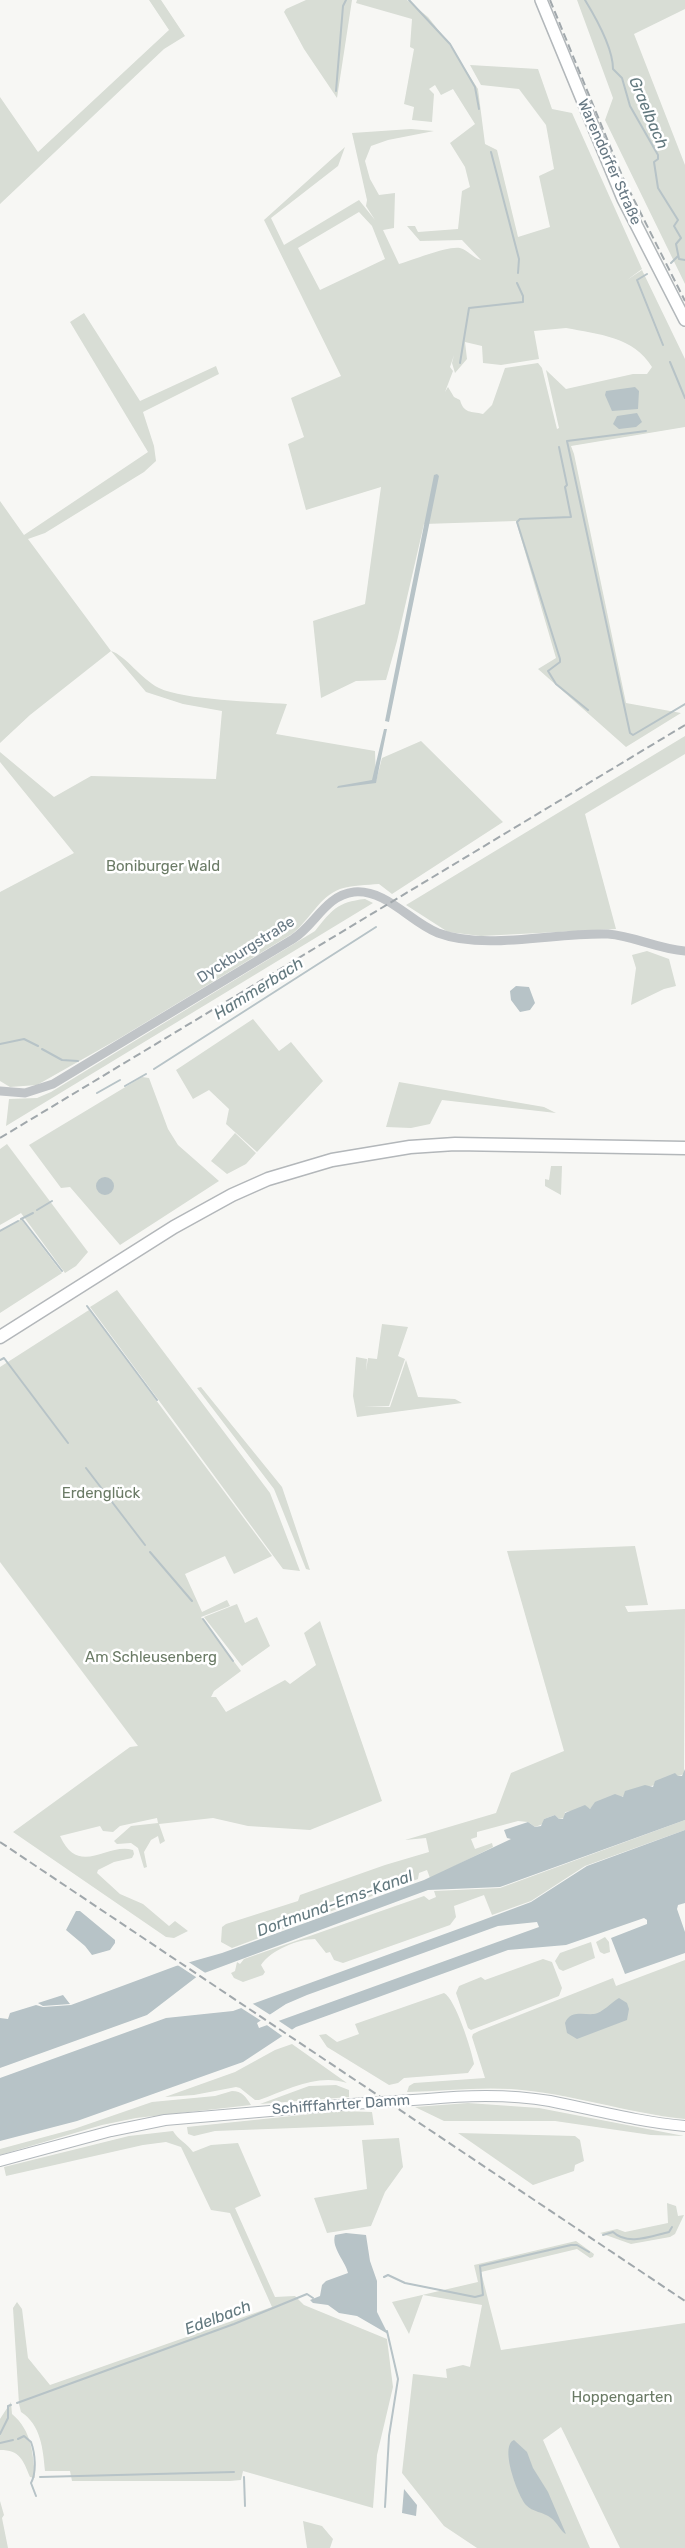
<!DOCTYPE html>
<html>
<head>
<meta charset="utf-8">
<style>
	body { margin:0 }
	canvas { display:block; background:#f7f7f4 }
</style>
</head>
<body>
<canvas width="685" height="2548"></canvas>
<script>
const c = document.querySelector('canvas').getContext('2d');
c.lineJoin = 'round';
function fill(path, color) {
  c.fillStyle = color;
  c.fill(path, 'evenodd');
}
function stroke(path, color, width, dash) {
  c.strokeStyle = color;
  c.lineWidth = width;
  c.lineCap = dash ? 'butt' : 'round';
  c.setLineDash(dash || []);
  c.stroke(path);
}
function label(font, color, halo, rows, align = 'center') {
  c.font = font + ' Rubik,sans-serif';
  c.lineWidth = 5;
  c.setLineDash([]);
  c.textBaseline = 'middle';
  c.strokeStyle = halo;
  c.fillStyle = color;
  for (const [text, x, y, turn = 0] of rows) {
    c.save();
    c.translate(x, y);
    c.rotate((+turn || 0) * Math.PI / 180);
    c.textAlign = isNaN(turn) ? turn : align;
    if (halo) c.strokeText(text, 0, 0);
    c.fillText(text, 0, 0);
    c.restore();
  }
}
fill(new Path2D(`
	M149,0H161L185,36L164,49L0,204V97L38,152L169,30Z
	M306,0H352L337,98L304,49L284,12L286,9Z
	M357,0H407L428,17L447,41L478,89L485,144L497,150L518,237L550,227L539,176L554,169L546,125L519,89L481,85L470,65L538,69L552,109L572,113L642,269L627,280L642,270L685,359V427L571,446L574,454L626,703L681,713L626,747L538,669L556,658L516,521L424,524L397,641L386,680L356,681L321,698L313,621L365,604L381,487L306,510L288,444L304,437L291,398L341,376L264,220L345,147L338,166L271,218L284,245L359,200L375,220L366,206L367,200L352,133L411,129L434,131L388,140L371,146L365,161L370,179L379,195L395,193L394,228L383,230L399,264C414,260 446,246 460,248C468,250 473,258 481,260L462,240L420,241L407,226H415L418,232L458,229L462,191L470,187L465,167L450,143L475,124L453,89L441,95L435,85L429,89L434,94L432,122L412,120L414,107L404,104L414,49L410,47L412,19L356,3ZM359,212L372,226L385,259L320,290L298,248ZM566,328C598,334 634,337 652,367L647,374H633L566,389L546,370L559,428L557,429L542,368L538,363L505,368L492,405L483,414C471,411 464,414 460,400L454,397L448,387L445,392L453,371L450,367L454,355L452,363L455,373L467,359L465,342L482,346L483,363L501,365L539,359L534,331Z
	M577,0H685V9L634,34L685,165V284L605,120L613,98Z
	M84,313L140,401L216,366L219,374L143,412L154,446L156,461L144,472L45,533L28,539L111,651C125,655 141,679 159,688C184,700 257,702 287,704L276,734L375,751L376,781L382,758L421,741L503,822L392,894L379,884C367,885 352,885 340,889C319,897 309,921 292,934L120,1038L37,1085L10,1087L0,1081V892L74,853L0,762V752L54,797L91,776L216,779L222,711L183,704L146,692L111,651L30,715L0,743V501L24,535L148,452L70,322Z
	M685,736V754L585,814L616,929L481,936L448,932L406,905Z
	M365,899L373,903L6,1126L9,1099L37,1098L51,1092L315,931C332,910 337,902 365,899Z
	M647,951L669,959L676,986L664,989L631,1005L636,968L632,955Z
	M253,1019L279,1051L291,1042L323,1081L257,1152L226,1124L229,1109L209,1090L193,1099L176,1070Z
	M142,1077L149,1078L168,1129L178,1145L219,1181L120,1245L70,1187L61,1188L29,1145Z
	M399,1082L544,1107L556,1113L442,1100L430,1124L411,1128L386,1127Z
	M235,1133L256,1153L246,1164L227,1174L211,1161Z
	M7,1144L88,1252L76,1266L65,1273L21,1213L0,1225V1149Z
	M551,1166H562L561,1195L545,1186V1179L549,1180Z
	M21,1219L62,1273L0,1313V1231Z
	M117,1290L270,1493L300,1571L283,1569L90,1307Z
	M89,1310L272,1556L234,1574L225,1556L185,1574L202,1612L227,1600L230,1606L201,1617L241,1671L214,1691L211,1697H216L226,1712L285,1680L290,1684L316,1665L304,1633L320,1621L382,1801L310,1830L248,1826L213,1818L159,1824L165,1841L160,1844L158,1836L151,1840L144,1852L147,1867L144,1868L138,1848L131,1843L117,1844L114,1841L131,1826L158,1823L157,1818L120,1826L113,1832L103,1831L100,1826L60,1836C79,1878 107,1842 133,1850L134,1854L132,1858L114,1862L98,1870L97,1873L120,1894L143,1904L169,1926L175,1921L188,1931L174,1938L166,1937L13,1832L130,1747L138,1746L0,1562V1367Z
	M382,1324L408,1327L398,1356L405,1359L389,1406L364,1407H390L406,1360L418,1397L455,1399L462,1403L357,1417L353,1396L356,1357L367,1359L366,1371L368,1358L377,1359Z
	M201,1387L282,1487L310,1570L306,1569L274,1489L197,1388Z
	M635,1546L648,1605L625,1606L628,1612L685,1609L684,1774L589,1809L565,1812L564,1818L559,1819L555,1815L544,1819L543,1824L535,1827L528,1822L518,1821L477,1832V1837L471,1839L475,1849L492,1843L493,1847L433,1877L430,1878L427,1870L419,1873L418,1879L232,1948L221,1942L222,1927L226,1924L298,1901L300,1895L385,1865L429,1852L426,1838L405,1840L496,1813L511,1773L564,1751L507,1551Z
	M237,1604L245,1623L257,1617L270,1646L242,1666L204,1617Z
	M685,1820V1830L585,1866L531,1901L492,1915L484,1895L454,1906L456,1917L450,1925L343,1963L334,1960L330,1952L326,1953L315,1939C298,1939 271,1950 261,1965L265,1972L263,1975L243,1982L234,1978L231,1973L235,1971L237,1962L240,1964L244,1959L424,1896L429,1900L436,1897L434,1891L500,1888Z
	M605,1937L609,1942L610,1952L604,1954L600,1952L596,1942Z
	M591,1942L595,1958L563,1971L559,1969L555,1961L560,1953Z
	M543,1959L552,1962L562,1988L559,1996L471,2030L468,2028L456,1993L459,1986L481,1977L485,1980Z
	M685,1960V2119C626,2113 570,2093 511,2089C477,2087 441,2091 407,2092L409,2086L414,2083L485,2078L472,2037L473,2034L479,2031L613,1978L616,1986Z
	M444,1993C455,1998 472,2051 474,2064L468,2073L404,2078L398,2083L389,2085L327,2047L319,2035L326,2034L337,2042L359,2034L355,2024Z
	M292,2044L347,2083C318,2073 287,2090 259,2100H255L240,2088L236,2087L194,2095L165,2097L235,2072L275,2050Z
	M336,2085L349,2090V2097L260,2104L309,2086Z
	M232,2091C242,2091 246,2097 251,2105L136,2118L102,2125L0,2155V2149L74,2129L152,2102L215,2096Z
	M468,2103L539,2108L684,2136L651,2135L555,2121H444L415,2107Z
	M340,2111L372,2112L374,2125L215,2131L194,2136L188,2134L187,2127Z
	M173,2131C178,2140 187,2143 193,2152L211,2145L238,2143L261,2196L235,2208L275,2297L295,2296L304,2305L387,2339L393,2387L377,2455L373,2508L243,2471L241,2480L230,2481H72L70,2471H45C43,2449 41,2425 21,2412L19,2404L13,2308L17,2302L22,2309L28,2358L50,2385L272,2307L230,2213L211,2210L181,2147L166,2142L143,2145L6,2176L4,2167L129,2136Z
	M458,2133L575,2136L580,2140L584,2161L575,2165L574,2171L533,2185Z
	M399,2138L403,2167L385,2192L371,2226L327,2233L314,2198L367,2189L362,2140Z
	M667,2203L676,2206L678,2216L684,2215L675,2234L670,2237L631,2244L600,2233L617,2229L625,2232L668,2223Z
	M576,2241L594,2254L593,2257L590,2258L577,2249L481,2272L501,2350L685,2323V2548H620L561,2427L543,2440L590,2548H477L444,2526L402,2473L413,2374L447,2378L446,2369L463,2365L470,2367L482,2305L423,2295L409,2334L392,2302L478,2282L474,2265Z
	M11,2402L12,2414C32,2431 33,2453 35,2478L30,2477C23,2460 20,2450 0,2450V2419Z
	M0,2501L4,2515L2,2518L8,2548H0Z
	M303,2521L322,2526L333,2539L330,2548H307Z`), '#d8ddd5');
fill(new Path2D(`
	M635,387L639,391L638,409L612,411L605,395L606,391Z
	M637,413L642,422L636,427L619,429L613,424L617,416Z
	M437,474L439,476L389,722L385,721L434,475Z
	M384,729H387L376,783L337,788L338,786L372,780Z
	M516,986L529,987L535,1003L530,1010L520,1012L511,1000L510,991Z
	M96 1186a9 9 0 1 1 18 0a9 9 0 1 1-18 0Z
	M685,1769V1820L500,1887L428,1890L199,1975L147,2015L0,2068V2018L8,2019L10,2013L36,2005L43,2007L71,2005L176,1966L222,1953L424,1880L511,1839L507,1838L504,1830L528,1822L535,1827L541,1826L544,1819L555,1815L559,1819H563L565,1813L585,1805L590,1809L595,1802L615,1794L623,1797L625,1791L645,1785L653,1787L655,1781L675,1773L678,1776H682Z
	M685,1830V1903L678,1905L677,1909L685,1932V1953L625,1974L611,1938L647,1924V1920L644,1918L566,1945L508,1950L296,2027L243,2062L77,2121L0,2141V2078L166,2018L233,2011L483,1920L531,1902L587,1866ZM537,1922L539,1927L259,2028L257,2023L286,2004L307,1995L498,1926Z
	M76,1911H80L115,1940V1943L110,1950L92,1955L85,1946L66,1930Z
	M63,1995L70,2004L43,2006L38,2003Z
	M619,1998L627,2003L629,2009L627,2020L577,2039L567,2033L565,2023C570,2010 584,2015 594,2014C602,2013 612,2002 619,1998Z
	M346,2233L366,2235L370,2261L377,2281V2312L388,2334L357,2316L339,2313L328,2305L313,2303L310,2300L320,2296L322,2285L326,2281L348,2273C346,2262 331,2248 335,2235Z
	M514,2440L527,2452L533,2468L548,2492L566,2534C561,2532 557,2522 551,2518C544,2512 532,2512 526,2505C518,2496 499,2446 514,2440Z
	M404,2489L417,2505L416,2516L402,2513Z`), '#b7c3c7');
fill(new Path2D(`
	M187,1961L207,1974L199,1979L176,1964Z
	M250,2002L272,2016L263,2022L238,2006Z
	M276,2019L294,2031L285,2038L264,2023Z`), '#f7f7f4');
stroke(new Path2D(`
	M409,0L450,44L475,87L479,109
	M585,0C596,18 613,48 613,69L622,78L630,106L658,155V159L654,162L658,188L678,220L674,226L681,238L676,244L679,259L685,260
	M336,91L343,6L346,0
	M491,152L519,259L518,273
	M671,263L678,256
	M647,274L637,280L663,345
	M670,362L685,398
	M460,363L469,308L523,302V296L517,283
	M567,441L630,733L633,735L685,704
	M567,441L646,431
	M559,447L567,485L565,487L571,517L520,519L517,522L560,659V662L548,671L556,684L588,710
	M0,1044L24,1039L38,1046
	M42,1049L62,1060L78,1061
	M154,1069L376,927
	M125,1086L146,1074
	M97,1093L120,1080
	M37,1210L52,1201
	M21,1219L33,1213
	M22,1219L62,1271
	M0,1231L18,1221
	M87,1306L157,1400
	M0,1360L4,1358L68,1443
	M86,1468L145,1545
	M150,1552L192,1601
	M203,1619L233,1661
	M603,2235L613,2232C628,2246 651,2236 669,2232L672,2227
	M384,2277L388,2275L405,2283L475,2297L483,2295L480,2266L571,2245H577L589,2252
	M17,2403L234,2324L307,2294L313,2298
	M0,2434L8,2418V2406L11,2405
	M18,2439L24,2436L31,2442C35,2453 37,2472 31,2483L36,2496
	M0,2443L13,2440
	M40,2477L234,2472
	M244,2477L245,2506
	M385,2507L389,2436L398,2379L387,2331`), '#b7c3c7', 2);
const secondary = new Path2D(`
	M428,2099C468,2095 509,2094 550,2101C595,2110 639,2122 685,2126
	M0,2161L111,2131L165,2120L352,2104`);
const primary = new Path2D(`
	M541,0L623,199L685,320`);
const trunk = new Path2D(`
	M0,1337L174,1227L232,1195L268,1179L332,1160L410,1147L455,1144L685,1148`);
stroke(secondary, '#b2b8bc', 12);
stroke(primary, '#b3b8bb', 14);
stroke(trunk, '#b3b7ba', 15);
stroke(new Path2D(`
	M0,1091L25,1093L53,1084L293,939C315,925 326,895 354,892C386,889 410,922 438,933C486,951 556,932 608,934C634,936 658,949 685,951`), '#c0c4c7', 9);
stroke(secondary, '#fff', 10);
stroke(primary, '#fff', 11);
stroke(trunk, '#fff', 12);
stroke(new Path2D(`
	M550,0L623,178L685,301
	M0,1138L685,725
	M0,1842L685,2301`), '#a1a8ac', 2, [8, 4]);
const secondaryBridge = new Path2D(`
	M352,2104L428,2099`);
stroke(secondaryBridge, '#b2b8bc', 12, []);
stroke(secondaryBridge, '#fff', 10);
label('15px', '#677883', '#fff', [
	["Warendorfer Straße",609,162,66],
	["Dyckburgstraße",246,950,-32],
	["Schifffahrter Damm",341,2105,-4]
]);
label('15px', '#6b7b66', '#fff', [
	["Boniburger Wald",163,867],
	["Erdenglück",101,1494],
	["Am Schleusenberg",151,1658],
	["Hoppengarten",622,2398]
]);
label('italic 16px', '#63797f', '#fff', [
	["Graelbach",648,113,67],
	["Hammerbach",259,989,-32],
	["Dortmund-Ems-Kanal",335,1904,-20],
	["Edelbach",218,2318,-21]
]);
</script>
</body>
</html>
